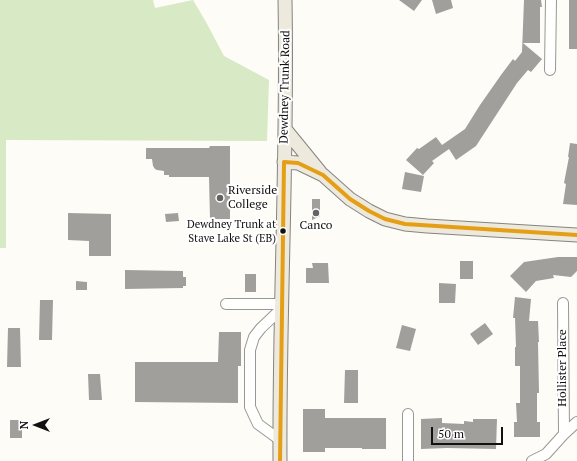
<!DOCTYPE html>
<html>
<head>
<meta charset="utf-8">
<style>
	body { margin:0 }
	#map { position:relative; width:577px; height:461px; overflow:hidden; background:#fdfcf7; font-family:"PT Serif",serif }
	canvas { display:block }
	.north { position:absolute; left:16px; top:405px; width:40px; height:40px; -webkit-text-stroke:3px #fff; paint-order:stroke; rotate:270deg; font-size:11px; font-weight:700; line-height:16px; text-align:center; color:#111 }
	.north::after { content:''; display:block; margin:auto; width:14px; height:18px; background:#111; clip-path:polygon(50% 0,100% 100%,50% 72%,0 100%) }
	.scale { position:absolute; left:431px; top:427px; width:72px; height:18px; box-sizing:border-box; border:2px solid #111; border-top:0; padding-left:5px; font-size:12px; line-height:14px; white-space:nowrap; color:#111; -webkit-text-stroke:3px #fff; paint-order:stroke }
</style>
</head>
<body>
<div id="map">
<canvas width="577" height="461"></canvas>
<div class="north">N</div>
<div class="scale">50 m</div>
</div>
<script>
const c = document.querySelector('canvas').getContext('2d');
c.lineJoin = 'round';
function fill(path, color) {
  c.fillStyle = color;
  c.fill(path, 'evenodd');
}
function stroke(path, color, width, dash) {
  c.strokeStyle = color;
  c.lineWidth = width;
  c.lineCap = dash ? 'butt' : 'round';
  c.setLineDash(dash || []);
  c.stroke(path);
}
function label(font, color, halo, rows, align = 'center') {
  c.font = font + ' "PT Serif",serif';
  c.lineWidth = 4;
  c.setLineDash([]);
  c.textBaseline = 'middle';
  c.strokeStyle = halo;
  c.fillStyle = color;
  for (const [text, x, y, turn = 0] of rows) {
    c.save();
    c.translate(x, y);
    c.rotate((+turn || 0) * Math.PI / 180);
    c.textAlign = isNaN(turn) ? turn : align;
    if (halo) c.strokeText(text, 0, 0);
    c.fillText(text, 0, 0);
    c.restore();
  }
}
fill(new Path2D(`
	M0,0H153L155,8L193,0L206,22L224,56L269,80L267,141L6,140V248H0Z`), '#d8eac5');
fill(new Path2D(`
	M399,0H422L414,11Z
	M432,0H451L453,8L436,14Z
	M524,0H541L542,7H540V43H523L542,59L531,72L528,70L517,83L476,146L456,160L449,149L432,161L434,163L423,175L406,160L417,148L419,149L436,137L442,145L465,129L480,105L501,75L513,59L515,61L522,52Z
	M569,0H577V49H569Z
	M570,143L577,144V205L563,204L566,184L564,183L569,157H568Z
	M210,146H230V219H210L209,177H169V175H164V171L157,170L155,169L153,166L152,159H146V148H209Z
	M405,172L424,176L421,192L402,189Z
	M312,199H320V216L312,220Z
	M68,213L111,214V256H89V241L68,240Z
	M178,213L179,221L166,222L165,214Z
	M558,257H577V271L571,277L553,275L554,278L536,281L526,292L510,276L524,262Z
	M460,261H473V279H460Z
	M312,263H328L329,283H306V268H313Z
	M125,270L183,271V277H186V286H183V288L125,289Z
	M245,274H256V292H245Z
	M76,281L87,282V290H76Z
	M439,283L456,284L455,303H439Z
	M515,297L531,299L529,321H538L539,342H538L539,393H537V422H540V437H514V422H517L516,403H520V366H515V347H516L515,318H513Z
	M40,300H53L52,340H39Z
	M485,323L493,334L478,345L470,334Z
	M402,325L416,329L410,351L396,348Z
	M8,328H20L21,367H7Z
	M219,332H241V366H238V403L135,402V362H218Z
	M345,370H358V403H344Z
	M88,374H100L102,400H89Z
	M303,409H325V418H386V449H362V448H325V452H303Z
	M442,418V423L464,424V421L473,422V419H497L496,449L447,448L421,449V419Z
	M10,420H22V438H10Z`), '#a19f9c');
const minor = new Path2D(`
	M550,70L551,0
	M563,303L564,434
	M226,304H282
	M408,414V461
	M280,440L258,424L250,407V350L254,337L261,328L281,309
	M532,461L546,454L564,434L577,422`);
const major = new Path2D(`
	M285,129L320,172
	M284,162L298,163L323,175L350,199L369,211L385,219L405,224L427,226L577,235
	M280,461C279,307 288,154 285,0`);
stroke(minor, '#979795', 12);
stroke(major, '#858482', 15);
stroke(minor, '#fffffe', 10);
stroke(major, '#ede9dc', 13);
stroke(new Path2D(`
	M284,162L298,163L323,175L350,199L369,211L385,219L405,224L577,235
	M280,461L284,162`), '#e49f16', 4);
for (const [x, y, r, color] of [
	[220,198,4,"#646362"],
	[316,213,4,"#646362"],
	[283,231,3.5,"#111"]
]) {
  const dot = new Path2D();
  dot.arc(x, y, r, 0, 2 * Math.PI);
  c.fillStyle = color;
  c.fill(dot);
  stroke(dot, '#fff', 1.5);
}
label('11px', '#111', '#fff', [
	["Dewdney Trunk at",276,225],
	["Stave Lake St (EB)",276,239]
], 'right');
label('12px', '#111', '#fff', [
	["Dewdney Trunk Road",285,87,-89],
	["Hollister Place",563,368,-90]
]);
label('12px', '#111', '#fff', [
	["Riverside",228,191],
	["College",228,205],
	["Canco",316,226,"center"]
], 'left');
</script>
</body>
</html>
